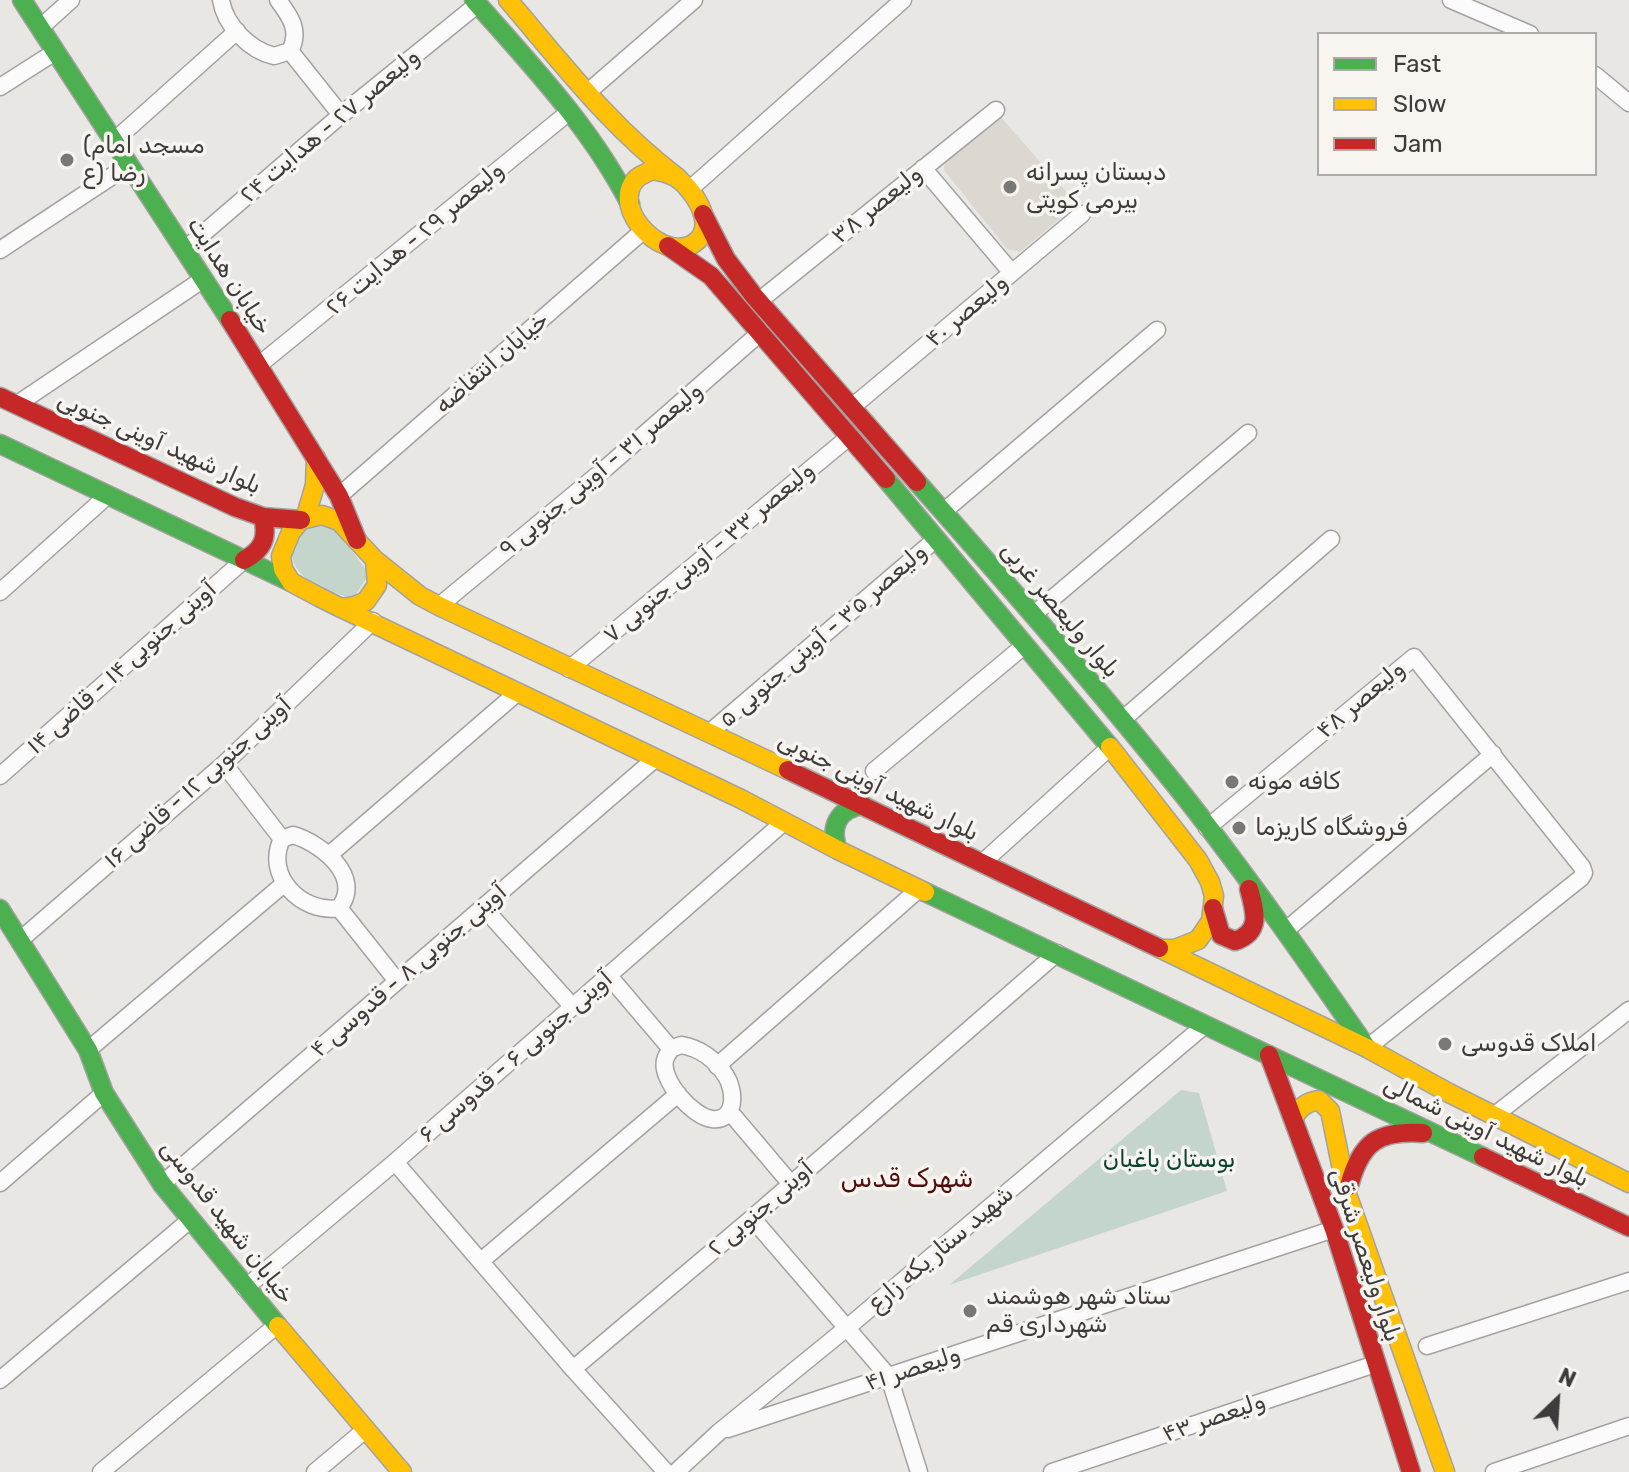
<!DOCTYPE html>
<html>
<head>
<meta charset="utf-8">
<style>
	body { margin:0 }
	#map { position:relative; width:1629px; height:1472px; overflow:hidden; background:#e9e7e4; font-family:Rubik,sans-serif }
	canvas { display:block }
	.legend { position:absolute; left:1317px; top:32px; width:280px; height:144px; box-sizing:border-box; background:#f8f4f0; border:2px solid #aeaaa8; margin:0; padding:10px 14px; list-style:none; font-size:24px; color:#3e3c3b }
	.legend li { display:flex; align-items:center; gap:16px; height:40px }
	.legend b { width:40px; border:2px solid #aeaaa8 }
	.north { position:absolute; left:1517px; top:1360px; width:80px; height:80px; -webkit-text-stroke:6px #f8f4f0; paint-order:stroke; rotate:25deg; font-size:22px; font-weight:700; line-height:32px; text-align:center; color:#3e3c3b }
	.north::after { content:''; display:block; margin:auto; width:28px; height:36px; background:#3e3c3b; clip-path:polygon(50% 0,100% 100%,50% 72%,0 100%) }
</style>
</head>
<body>
<div id="map">
<canvas width="1629" height="1472"></canvas>
<ul class="legend">
<li><b style="height:10px;background:#4caf50"></b>Fast</li>
<li><b style="height:10px;background:#ffc107"></b>Slow</li>
<li><b style="height:10px;background:#c62828"></b>Jam</li>
</ul>
<div class="north">N</div>
</div>
<script>
const c = document.querySelector('canvas').getContext('2d');
c.lineJoin = 'round';
function fill(path, color) {
  c.fillStyle = color;
  c.fill(path, 'evenodd');
}
function stroke(path, color, width, dash) {
  c.strokeStyle = color;
  c.lineWidth = width;
  c.lineCap = dash ? 'butt' : 'round';
  c.setLineDash(dash || []);
  c.stroke(path);
}
function label(font, color, halo, rows, align = 'center') {
  c.font = font + ' Rubik,"Noto Sans Arabic",sans-serif';
  c.lineWidth = 7;
  c.setLineDash([]);
  c.textBaseline = 'middle';
  c.strokeStyle = halo;
  c.fillStyle = color;
  for (const [text, x, y, turn = 0] of rows) {
    c.save();
    c.translate(x, y);
    c.rotate((+turn || 0) * Math.PI / 180);
    c.textAlign = isNaN(turn) ? turn : align;
    if (halo) c.strokeText(text, 0, 0);
    c.fillText(text, 0, 0);
    c.restore();
  }
}
fill(new Path2D(`
	M999,115L1077,204L1020,252L1007,249L944,170L945,158Z`), '#dcd7d0');
fill(new Path2D(`
	M312,524L336,529L367,571L366,579L354,597C330,596 281,574 294,543C297,536 306,530 312,524Z
	M1181,1090L1199,1093L1227,1191L949,1285Z`), '#c4d6cb');
const street = new Path2D(`
	M221,0C225,25 249,50 274,56L290,51C301,31 290,16 278,0
	M1451,0L1530,34
	M40,28L71,0
	M290,51L341,115
	M1595,75L1629,103
	M0,87L55,52
	M588,92L694,0
	M114,141L237,31
	M923,168L1012,273
	M690,189L903,0
	M0,250L129,165
	M184,250L341,115L478,4
	M759,301L996,110
	M259,365L569,112
	M16,405L202,280
	M852,407L1082,214
	M339,496L644,230
	M943,512L1157,330
	M0,592L107,496
	M439,606L607,467L761,332
	M1034,614L1248,433
	M569,669L849,437
	M1122,720L1331,539
	M709,733L936,539
	M224,764L282,839
	M874,771L1025,645
	M0,776L244,560
	M1207,828L1414,657L1582,867L1584,873L1581,878L1367,1048
	M293,835C321,843 364,877 339,908C301,914 264,875 282,839Z
	M329,855L518,692
	M982,863L1110,747
	M483,907L573,1007
	M339,908L397,981
	M1285,931L1493,754
	M19,941L224,764L373,621
	M609,976L671,1049
	M681,1045C700,1048 716,1060 726,1076C735,1090 737,1122 712,1119C693,1117 660,1080 665,1060C666,1056 669,1052 671,1049Z
	M88,1050L285,883
	M717,1066L919,889
	M730,1112L791,1184
	M1495,1115L1629,1010
	M395,1162L573,1369L666,1472
	M0,1183L104,1093
	M162,1184L656,758
	M752,1218L889,1377L919,1472
	M481,1261L678,1094
	M245,1288L395,1162L784,822
	M1427,1346L1629,1281
	M573,1369L752,1218L1057,953
	M0,1380L190,1220
	M728,1429L1334,1229
	M101,1472L277,1325
	M315,1472L365,1430
	M676,1472L719,1432L848,1327L1205,1025
	M1052,1472L1375,1364
	M1494,1472L1629,1426`);
const fast = new Path2D(`
	M22,0L230,320
	M474,0C531,65 590,126 630,204
	M0,444L291,582
	M886,479L1110,747
	M917,482C1008,585 1099,689 1185,797C1249,878 1308,963 1367,1048
	M838,850C829,827 838,809 863,805
	M925,892L1483,1157
	M0,909L88,1050L104,1093L162,1184L278,1326`);
const slow = new Path2D(`
	M508,0C562,63 611,128 678,178
	M652,170C660,171 668,173 675,177C692,187 716,222 698,240C668,269 608,209 636,179C640,175 647,173 652,170Z
	M322,515L339,521L375,560L377,585L366,601L355,606L341,608L319,597L291,582L283,569L281,556L291,532L301,520Z
	M305,519L315,485L316,458
	M375,560L420,596L439,606L788,770
	M341,608L741,799L838,850L925,892
	M1110,747L1198,860L1210,882L1214,896L1211,921L1198,940L1175,949H1161
	M1159,948L1367,1048L1449,1093L1629,1183
	M1293,1119C1299,1108 1306,1102 1319,1100L1330,1111L1347,1194L1445,1472
	M278,1326L402,1472`);
const jam = new Path2D(`
	M703,214L726,259L754,296L917,482
	M668,246L711,276L886,479
	M230,320L339,496L357,540
	M0,397L235,507L263,517L301,520
	M244,560C263,550 268,538 263,517
	M788,770L1159,948
	M1213,908L1221,935L1235,941C1262,932 1255,911 1249,889
	M1269,1055L1334,1229L1411,1472
	M1483,1157L1629,1227
	M1349,1186C1361,1142 1378,1130 1423,1133`);
stroke(street, '#a3a2a0', 19);
stroke(fast, '#a3a2a0', 21);
stroke(slow, '#a3a2a0', 21);
stroke(jam, '#a3a2a0', 21);
stroke(street, '#fcfbfb', 16);
stroke(fast, '#4caf50', 18);
stroke(slow, '#ffc107', 18);
stroke(jam, '#c62828', 18);
for (const [x, y, r, color] of [
	[67,160,8,"#7a7876"],
	[1010,187,8,"#7a7876"],
	[1232,782,8,"#7a7876"],
	[1239,828,8,"#7a7876"],
	[1445,1044,8,"#7a7876"],
	[970,1311,8,"#7a7876"]
]) {
  const dot = new Path2D();
  dot.arc(x, y, r, 0, 2 * Math.PI);
  c.fillStyle = color;
  c.fill(dot);
  stroke(dot, '#f8f4f0', 3);
}
label('24px', '#3e3c3b', '#f8f4f0', [
	["ولیعصر ۲۷ - هدایت ۲۴",330,126,-40],
	["ولیعصر ۳۸",877,205,-39],
	["ولیعصر ۲۹ - هدایت ۲۶",415,239,-40],
	["خیابان هدایت",229,276,57],
	["ولیعصر ۴۰",967,311,-40],
	["خیابان انتفاضه",492,363,-41],
	["بلوار شهید آوینی جنوبی",159,443,24],
	["ولیعصر ۳۱ - آوینی جنوبی ۹",601,470,-40],
	["ولیعصر ۳۳ - آوینی جنوبی ۷",709,553,-40],
	["بلوار ولیعصر غربی",1060,610,50],
	["ولیعصر ۳۵ - آوینی جنوبی ۵",823,636,-41],
	["آوینی جنوبی ۱۴ - قاضی ۱۴",122,668,-42],
	["ولیعصر ۴۸",1361,700,-40],
	["آوینی جنوبی ۱۲ - قاضی ۱۶",198,783,-42],
	["بلوار شهید آوینی جنوبی",878,787,26],
	["آوینی جنوبی ۸ - قدوسی ۴",409,971,-41],
	["آوینی جنوبی ۶ - قدوسی ۶",516,1057,-41],
	["بلوار شهید آوینی شمالی",1486,1132,26],
	["آوینی جنوبی ۲",761,1209,-41],
	["خیابان شهید قدوسی",227,1222,52],
	["شهید ستار یکه زارع",941,1249,-40],
	["بلوار ولیعصر شرقی",1365,1255,72],
	["ولیعصر ۴۱",913,1369,-18],
	["ولیعصر ۴۳",1214,1418,-19]
]);
label('24px', '#3e3c3b', '#f8f4f0', [
	["(مسجد امام",83,146],
	["رضا (ع",83,174],
	["دبستان پسرانه",1026,173],
	["بیرمی کویتی",1026,201],
	["کافه مونه",1248,782],
	["فروشگاه کاریزما",1255,828],
	["املاک قدوسی",1461,1044],
	["ستاد شهر هوشمند",986,1297],
	["شهرداری قم",986,1325]
], 'left');
label('24px', '#09442e', '#f8f4f0', [
	["بوستان باغبان",1169,1160]
]);
label('26px', '#510c0d', '#f8f4f0', [
	["شهرک قدس",907,1179]
]);
</script>
</body>
</html>
